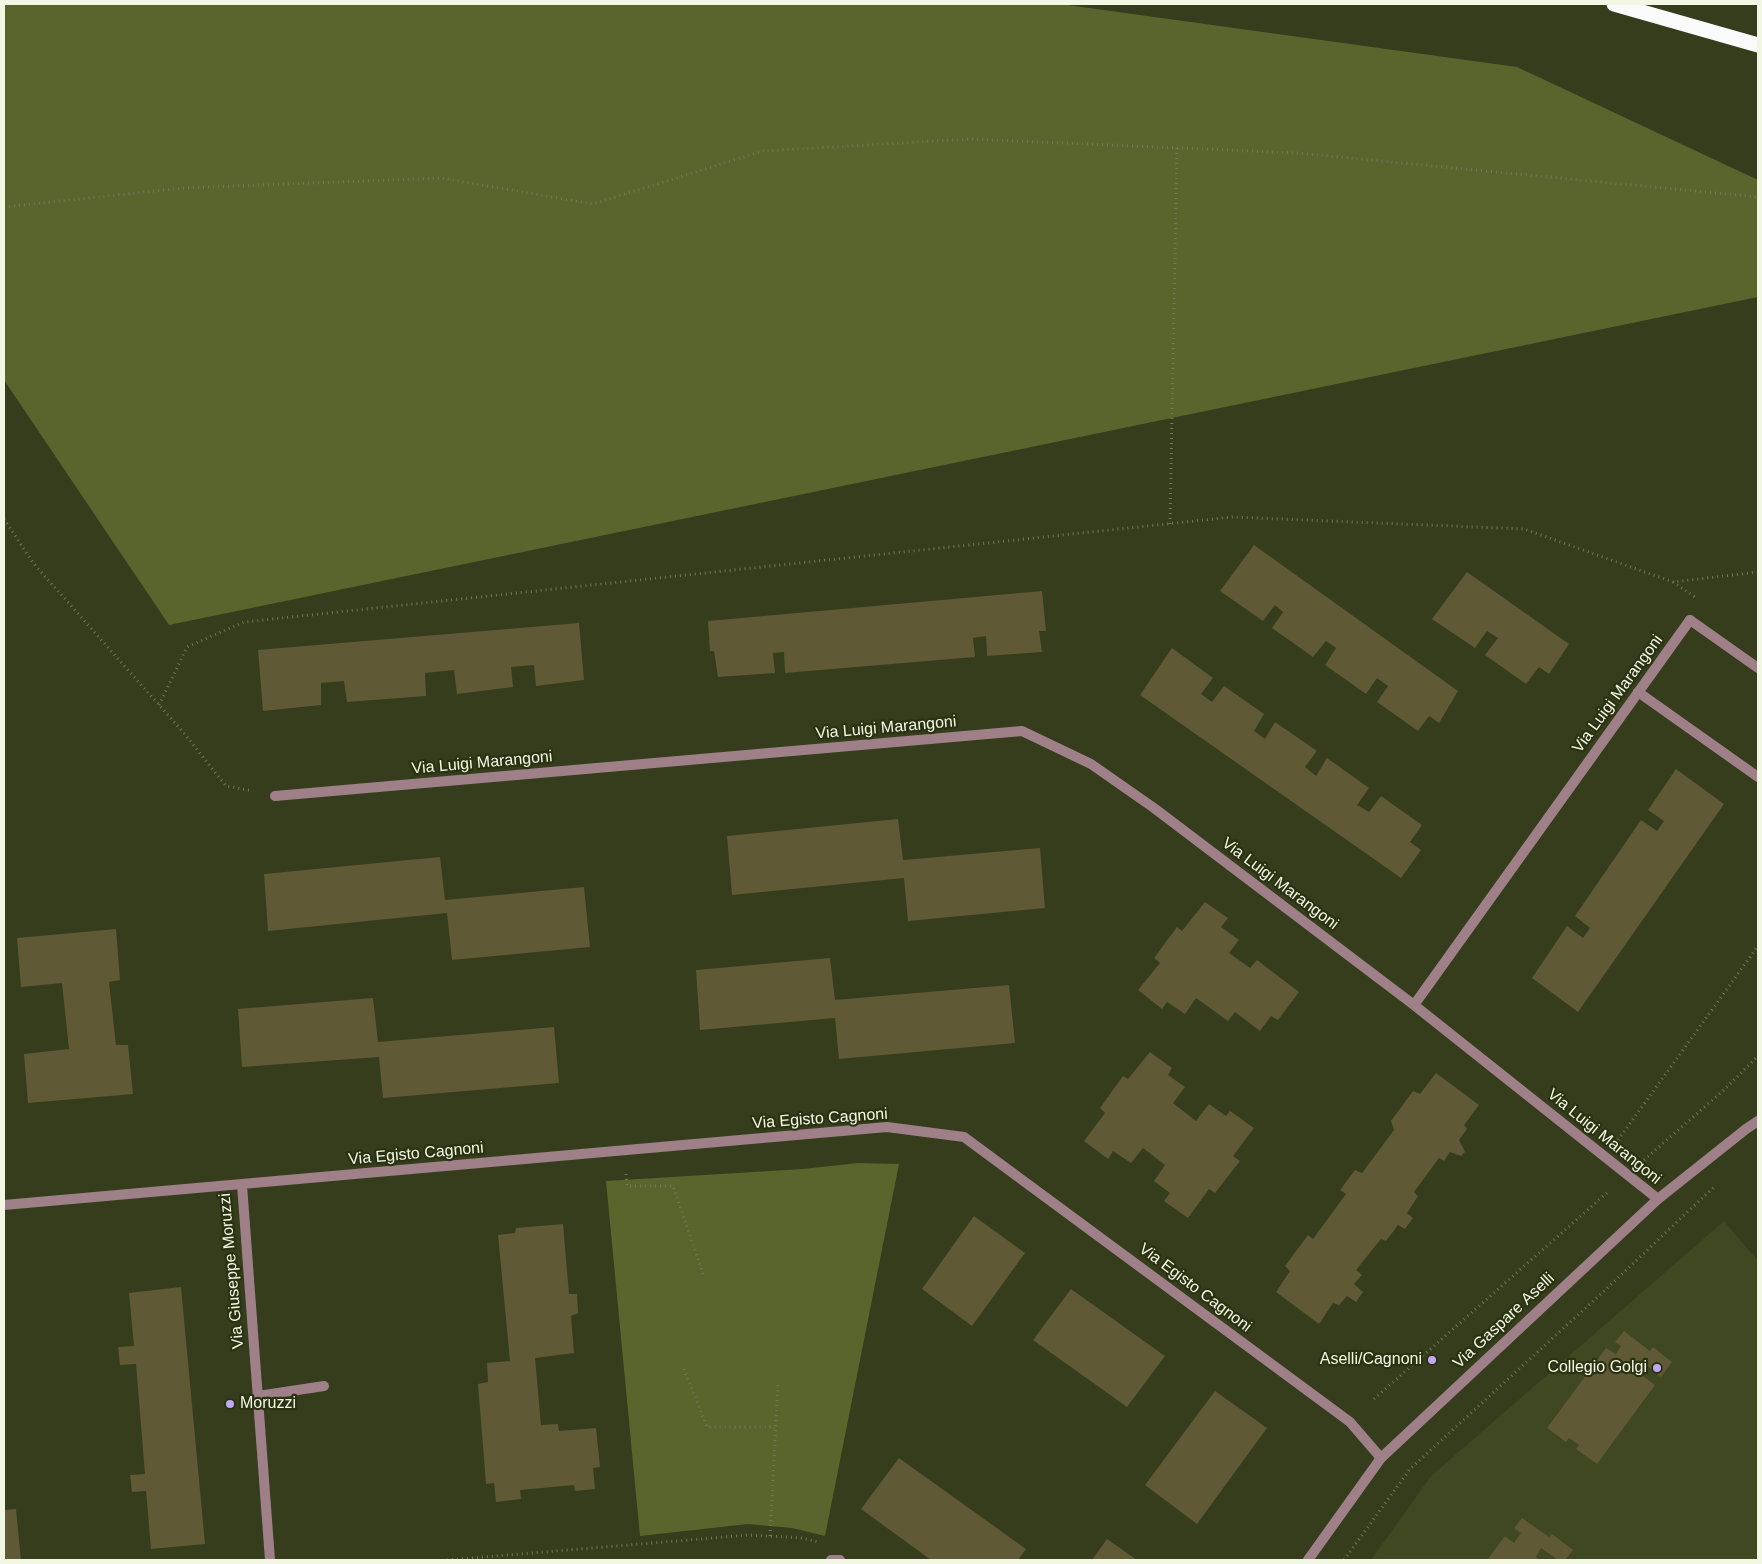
<!DOCTYPE html>
<html>
<head>
<meta charset="utf-8">
<style>
	body { margin:0 }
	#map { position:relative; width:1762px; height:1564px; overflow:hidden; background:#353d1c; font-family:Arial,sans-serif }
	canvas { display:block }
	.frame { position:absolute; inset:0; border:5px solid #f2f7e4; pointer-events:none }
</style>
</head>
<body>
<div id="map">
<canvas width="1762" height="1564"></canvas>
<div class="frame"></div>
</div>
<script>
const c = document.querySelector('canvas').getContext('2d');
c.lineJoin = 'round';
function fill(path, color) {
  c.fillStyle = color;
  c.fill(path, 'evenodd');
}
function stroke(path, color, width, dash) {
  c.strokeStyle = color;
  c.lineWidth = width;
  c.lineCap = dash ? 'butt' : 'round';
  c.setLineDash(dash || []);
  c.stroke(path);
}
function label(font, color, halo, rows, align = 'center') {
  c.font = font + ' Arial,sans-serif';
  c.lineWidth = 4.5;
  c.setLineDash([]);
  c.textBaseline = 'middle';
  c.strokeStyle = halo;
  c.fillStyle = color;
  for (const [text, x, y, turn = 0] of rows) {
    c.save();
    c.translate(x, y);
    c.rotate((+turn || 0) * Math.PI / 180);
    c.textAlign = isNaN(turn) ? turn : align;
    if (halo) c.strokeText(text, 0, 0);
    c.fillText(text, 0, 0);
    c.restore();
  }
}
fill(new Path2D(`
	M1724,1221L1758,1261V1560H1371L1431,1476Z`), '#3f4820');
fill(new Path2D(`
	M4,4H1060L1517,67L1758,180V297L169,625L4,380Z
	M858,1163L899,1164L825,1536L792,1528L748,1524L640,1536L606,1181L803,1169Z`), '#59652d');
fill(new Path2D(`
	M1254,545L1458,691L1439,723L1429,716L1418,731L1377,702L1388,686L1377,678L1366,694L1325,665L1336,648L1326,641L1313,657L1272,628L1283,612L1275,605L1263,621L1220,591Z
	M1467,572L1569,644L1549,674L1539,667L1526,684L1485,655L1498,638L1487,631L1475,648L1432,619Z
	M1042,591L1046,631H1039L1042,652L987,656L986,636L973,638L975,657L785,673L784,652L773,653L775,673L718,677L714,651H710L708,621Z
	M579,623L584,680L536,686L534,665L511,667L513,687L457,694L454,670L425,673L426,696L347,702L344,681L321,683V705L263,711L258,650Z
	M1172,648L1213,678L1201,694L1212,702L1224,686L1264,714L1254,731L1265,739L1275,722L1317,751L1305,767L1316,776L1327,758L1369,788L1357,805L1369,812L1381,796L1422,825L1410,842L1421,850L1401,878L1140,695Z
	M1676,769L1724,804L1578,1012L1532,978L1567,926L1583,938L1590,928L1575,916L1641,820L1657,831L1664,821L1648,810Z
	M898,819L903,860L1040,848L1045,908L908,921L904,878L732,895L727,836Z
	M440,857L445,900L584,887L590,947L452,960L447,913L268,931L264,874Z
	M1205,902L1228,918L1221,927L1239,940L1229,953L1250,968L1257,960L1299,992L1278,1020L1271,1016L1260,1031L1235,1012L1228,1021L1196,998L1185,1014L1167,1002L1162,1009L1138,990L1160,963L1154,958L1177,927L1182,931Z
	M116,929L120,980L109,982L116,1045H128L133,1094L28,1103L24,1054L69,1049L62,983L21,987L17,938Z
	M830,958L835,1000L1009,985L1015,1043L839,1059L835,1018L700,1030L696,970Z
	M373,998L378,1042L554,1027L559,1083L383,1098L379,1057L242,1067L238,1009Z
	M1150,1052L1172,1068L1168,1075L1185,1087L1173,1103L1196,1121L1209,1104L1226,1116L1230,1111L1254,1128L1233,1156L1240,1161L1215,1193L1209,1189L1188,1218L1164,1201L1170,1193L1154,1181L1165,1165L1143,1148L1131,1163L1113,1151L1108,1159L1084,1141L1105,1113L1100,1108L1123,1076L1128,1079Z
	M1436,1073L1479,1105L1464,1125L1467,1129L1459,1140L1465,1152L1461,1156L1450,1152L1444,1161L1439,1158L1414,1192L1418,1196L1407,1213L1413,1218L1405,1229L1398,1225L1386,1241L1381,1239L1356,1270L1362,1275L1354,1284L1363,1292L1356,1302L1347,1296L1339,1305L1333,1303L1319,1324L1276,1292L1290,1271L1285,1266L1308,1235L1313,1239L1346,1194L1340,1190L1355,1170L1362,1173L1394,1130L1391,1121L1413,1091L1420,1094Z
	M974,1216L1025,1253L972,1326L922,1289Z
	M563,1224L569,1294H577L578,1313L571,1316L574,1353L535,1358L541,1425L558,1424L559,1431L596,1428L600,1467L593,1468L595,1489L575,1491L574,1485L520,1490L521,1499L496,1502L494,1483L486,1484L478,1384L488,1382L487,1363L510,1361L498,1235L515,1233L516,1228Z
	M181,1287L205,1544L151,1549L146,1491L132,1492L131,1483L130,1475L145,1474L136,1364L120,1365L118,1347L134,1346L129,1293Z
	M1071,1289L1165,1356L1127,1407L1033,1340Z
	M1624,1331L1650,1351L1653,1347L1672,1362L1661,1377L1642,1362L1635,1370L1655,1385L1597,1464L1576,1449L1579,1445L1569,1438L1566,1442L1547,1428L1606,1348L1616,1354L1621,1346L1615,1342Z
	M1215,1391L1267,1428L1197,1524L1145,1485Z
	M899,1458L1026,1549L1018,1560H931L861,1509Z
	M16,1509L21,1560H4V1510Z
	M1522,1518L1549,1537L1552,1534L1573,1550L1565,1560H1558L1541,1548L1536,1557L1539,1560H1487L1505,1536L1514,1543L1521,1533L1514,1528Z
	M1107,1539L1137,1560H1092Z`), '#5f5936');
stroke(new Path2D(`
	M4,207L183,188L441,178L593,204L763,151L970,139L1297,153L1758,197
	M4,519L34,564L183,732L226,786L253,791
	M1170,524L1177,148
	M1673,582L1695,597
	M159,705L187,647L244,622L1232,517L1524,529L1673,582L1758,572
	M1618,1140L1758,946
	M1644,1160L1725,1089L1758,1056
	M626,1174L627,1186H673L704,1277
	M684,1369L707,1427H775
	M1374,1399L1609,1191
	M770,1536L778,1385
	M447,1560L749,1535L802,1538L818,1542
	M1344,1560L1410,1469L1603,1292L1715,1186`), '#71785b', 3, [1, 4]);
stroke(new Path2D(`
	M1690,620L1758,668
	M1638,692L1758,777
	M258,1396L324,1386`), '#9f8089', 10);
stroke(new Path2D(`
	M275,796L1022,731L1091,764L1154,808L1414,1005L1658,1199
	M1414,1005L1690,620
	M242,1185L270,1560
	M4,1205L887,1127L964,1137L1350,1422L1381,1458
	M831,1560H840`), '#9f8089', 10);
stroke(new Path2D(`
	M1308,1560L1381,1458L1658,1199L1746,1129L1758,1121`), '#9f8089', 10);
stroke(new Path2D(`
	M1614,4L1758,45`), '#fafafa', 15);
for (const [x, y, r, color] of [
	[1432,1360,5,"#c1a8f3"],
	[1657,1368,5,"#c1a8f3"],
	[230,1404,5,"#c1a8f3"]
]) {
  const dot = new Path2D();
  dot.arc(x, y, r, 0, 2 * Math.PI);
  c.fillStyle = color;
  c.fill(dot);
  stroke(dot, '#2b3212', 2);
}
label('16px', '#f2f7e4', '#2b3212', [
	["Via Luigi Marangoni",1618,694,-54],
	["Via Luigi Marangoni",886,728,-5],
	["Via Luigi Marangoni",482,763,-5],
	["Via Luigi Marangoni",1280,884,37],
	["Via Egisto Cagnoni",820,1119,-4],
	["Via Luigi Marangoni",1604,1137,39],
	["Via Egisto Cagnoni",416,1154,-5],
	["Via Giuseppe Moruzzi",232,1271,-95],
	["Via Egisto Cagnoni",1195,1288,37],
	["Via Gaspare Aselli",1504,1321,-43]
]);
label('16px', '#f2f7e4', '#2b3212', [
	["Aselli/Cagnoni",1422,1360],
	["Collegio Golgi",1647,1368],
	["Moruzzi",240,1404,"left"]
], 'right');
</script>
</body>
</html>
